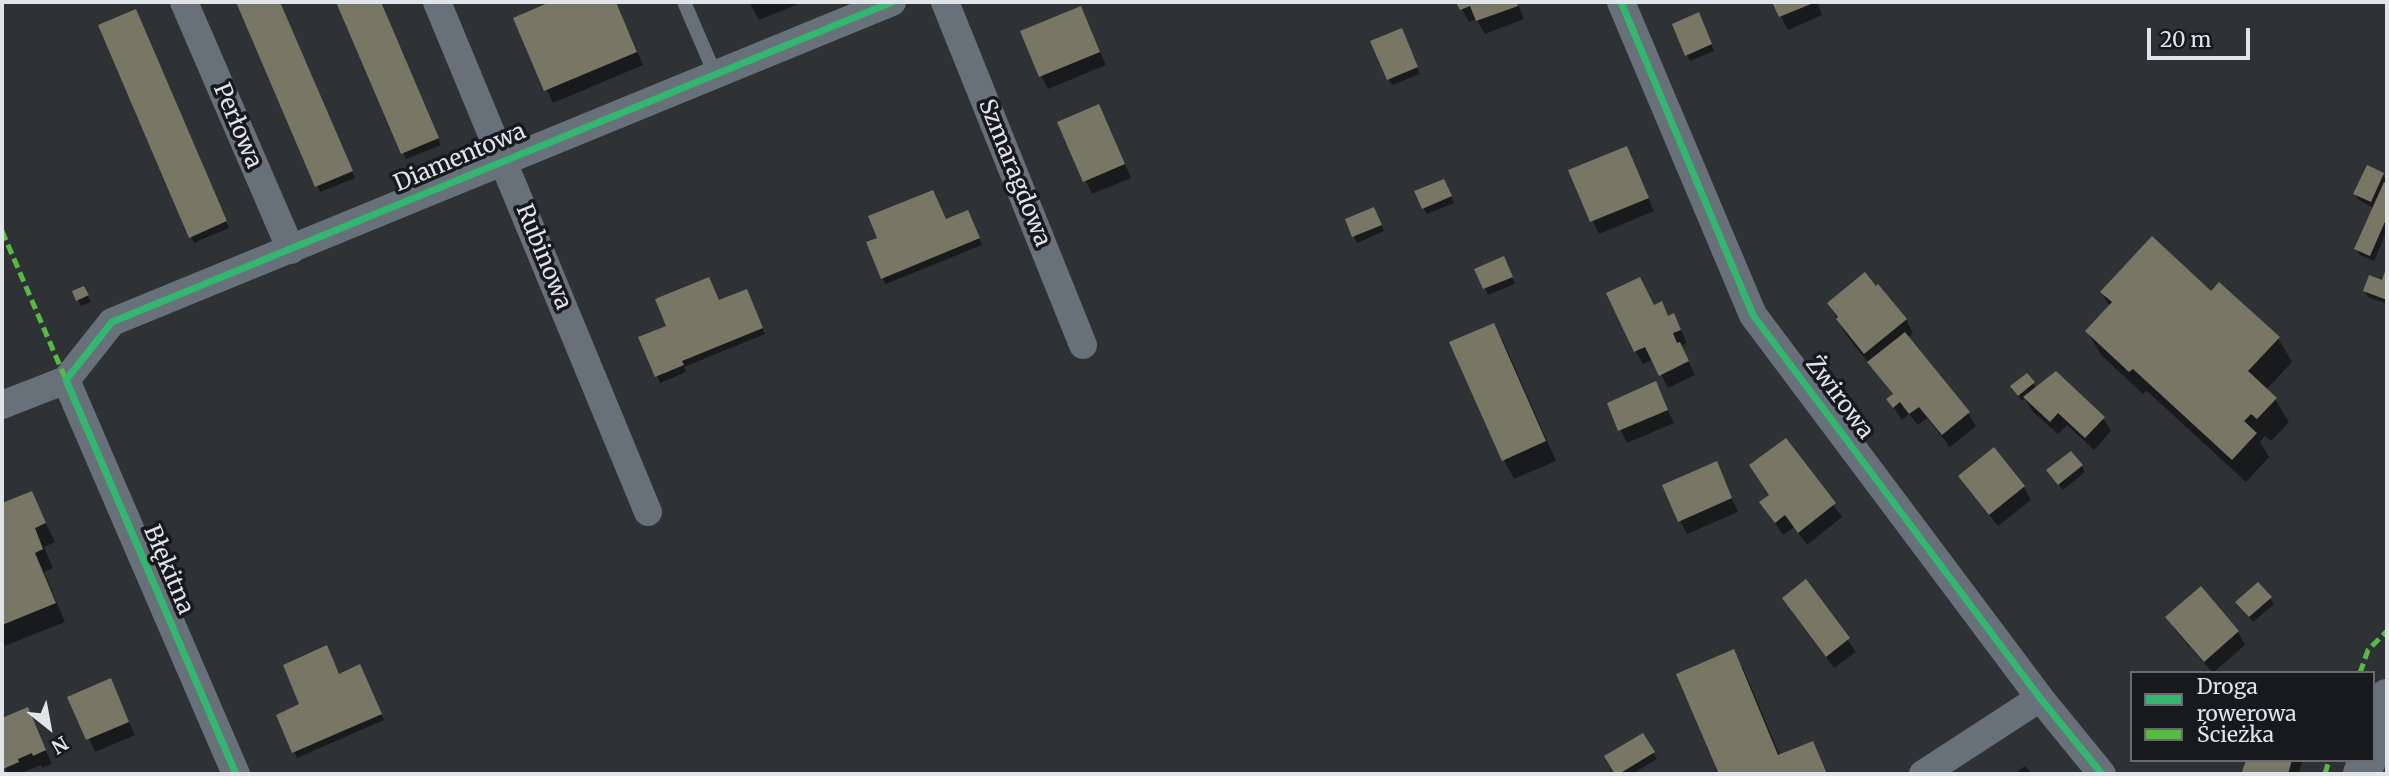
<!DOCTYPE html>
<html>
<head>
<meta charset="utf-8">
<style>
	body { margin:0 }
	#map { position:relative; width:2389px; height:776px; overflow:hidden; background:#2f3235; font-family:Merriweather,serif }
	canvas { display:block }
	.frame { position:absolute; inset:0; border:4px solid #e1e4e9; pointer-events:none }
	.legend { position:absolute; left:2130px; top:671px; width:245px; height:91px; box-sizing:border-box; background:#17191c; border:2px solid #686a6e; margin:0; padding:9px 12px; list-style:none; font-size:21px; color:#e1e4e9 }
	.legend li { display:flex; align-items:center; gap:14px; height:35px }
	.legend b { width:35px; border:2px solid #686a6e }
	.north { position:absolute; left:14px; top:692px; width:70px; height:70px; -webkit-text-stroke:5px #17191c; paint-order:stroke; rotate:149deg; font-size:19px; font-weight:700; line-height:28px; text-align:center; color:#e1e4e9 }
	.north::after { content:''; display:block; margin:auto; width:24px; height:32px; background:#e1e4e9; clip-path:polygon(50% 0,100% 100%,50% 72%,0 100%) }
	.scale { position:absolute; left:2147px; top:28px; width:103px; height:32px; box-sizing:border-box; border:4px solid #e1e4e9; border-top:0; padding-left:9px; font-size:21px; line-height:24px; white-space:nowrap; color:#e1e4e9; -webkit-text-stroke:5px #17191c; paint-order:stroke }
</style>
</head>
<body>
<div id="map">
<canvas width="2389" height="776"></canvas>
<div class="frame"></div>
<ul class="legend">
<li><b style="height:9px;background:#33b770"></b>Droga rowerowa</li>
<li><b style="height:9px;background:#58b947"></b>Ścieżka</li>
</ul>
<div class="north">N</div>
<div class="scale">20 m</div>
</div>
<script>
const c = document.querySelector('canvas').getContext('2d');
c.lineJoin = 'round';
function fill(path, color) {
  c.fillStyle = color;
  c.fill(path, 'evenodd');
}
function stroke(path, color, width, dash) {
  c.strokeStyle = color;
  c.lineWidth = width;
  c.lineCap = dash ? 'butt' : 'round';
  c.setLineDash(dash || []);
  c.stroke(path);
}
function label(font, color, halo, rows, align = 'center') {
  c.font = font + ' Merriweather,serif';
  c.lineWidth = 7;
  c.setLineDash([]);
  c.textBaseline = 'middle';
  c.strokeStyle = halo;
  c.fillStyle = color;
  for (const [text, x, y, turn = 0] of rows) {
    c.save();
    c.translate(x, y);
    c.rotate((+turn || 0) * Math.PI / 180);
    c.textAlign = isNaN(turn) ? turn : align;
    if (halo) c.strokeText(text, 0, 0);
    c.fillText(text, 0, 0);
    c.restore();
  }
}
fill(new Path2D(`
	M238,2H279L355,178L320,192Z
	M338,2H379L441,145L406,159Z
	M554,2H616L643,65L553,103L515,19Z
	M749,2H803L759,20Z
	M1458,2H1517L1524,19L1485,34L1476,19L1469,22Z
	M1774,2H1817L1822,15L1788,30Z
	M1080,8L1106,65L1048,89L1041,76Z
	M139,17L229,228L194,243L191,237Z
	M1701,21L1714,51L1690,61L1687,55Z
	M1404,36L1420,74L1392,85L1388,79Z
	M1105,119L1131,178L1092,194L1059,123Z
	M1626,148L1654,211L1599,234L1570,171Z
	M2383,174L2386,180L2384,185L2387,186V230L2374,261L2360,255L2356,249L2374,208L2359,200L2355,194Z
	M1447,187L1454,203L1427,214L1423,208Z
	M1377,215L1384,231L1357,243L1347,220Z
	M971,218L982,245L886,284L882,278L946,221Z
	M1507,265L1515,284L1488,295L1477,270Z
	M2387,270V304L2368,297L2365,291L2383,282Z
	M1878,287L1906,320L1913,333L1908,338L1968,413L1976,426L1950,447L1927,418L1918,425L1909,414L1902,420L1888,399L1893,395L1845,333L1829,304Z
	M84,288L91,302L81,306L78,300Z
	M2102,293H2211L2278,338L2292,362L2266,390L2275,399L2289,422L2271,441L2265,436L2260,442L2269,457L2246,482L2147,391L2143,394L2101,355L2087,331L2110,307Z
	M750,297L765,334L684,367L686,372L660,383L641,338L719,302Z
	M1661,304L1669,317L1673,315L1680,328L1687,343L1681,346L1695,375L1668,388L1653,359L1643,364L1635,351L1654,307Z
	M1493,325L1504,343L1556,461L1514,479L1504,460L1451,343Z
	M2033,383L2036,389L2103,418L2111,431L2094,450L2067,425L2058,434L2032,411L2025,399L2022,401L2012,387Z
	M1655,384L1674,423L1627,443L1609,404Z
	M1786,441L1842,517L1807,545L1794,527L1783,535L1762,503L1771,496Z
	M1716,464L1738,512L1687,534L1680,521Z
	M2082,466L2085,472L2063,490L2052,477Z
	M1960,476L2024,487L2031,500L1998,526L1968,489Z
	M31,493L55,542L44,547L53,568L44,572L65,622L2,647V505Z
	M1806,582L1856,652L1834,668L1792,612Z
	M2200,589L2238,632L2245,645L2213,673L2175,630L2167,617Z
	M2270,598L2274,604L2253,622L2241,608Z
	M1733,651L1744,670L1780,756L1812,743L1827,774H1721L1678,674Z
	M363,673L384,720L297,758L278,716L302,705L339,675Z
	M110,681L135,735L95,752L70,697Z
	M27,709L52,764L42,768L41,765L24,772V774H8L2,761V720Z
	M1643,735L1657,759L1632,774H1617L1606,757Z
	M2248,760H2303L2298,774H2246Z
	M2025,766L2032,774H2014Z`), '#0007');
fill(new Path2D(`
	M236,2H280L353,171L315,187Z
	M336,2H381L439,138L401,154Z
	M550,2H616L637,52L544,91L513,18Z
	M1456,2H1517L1518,6L1476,21L1470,6L1460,10Z
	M1772,2H1816L1779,17Z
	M1081,6L1100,52L1039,77L1020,31Z
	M136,9L227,221L189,238L98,25Z
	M1699,12L1712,44L1685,56L1672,24Z
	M1402,28L1418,67L1387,80L1370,41Z
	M1099,104L1125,164L1083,182L1057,122Z
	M1627,146L1649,198L1590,222L1568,170Z
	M2367,165L2384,173L2371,202L2353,194Z
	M1444,179L1452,196L1422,209L1414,191Z
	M2384,182L2387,184V217L2370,256L2354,249Z
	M933,190L946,219L968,210L980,238L881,279L866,242L877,238L868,216Z
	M1374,207L1382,225L1352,237L1345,219Z
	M2152,236L2211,291L2219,282L2280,337L2248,371L2277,398L2257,419L2251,414L2244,421L2257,433L2232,460L2133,369L2129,372L2085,331L2112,302L2100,292Z
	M1504,256L1513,277L1483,289L1474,269Z
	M2387,266V300L2363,291L2369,275L2382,280Z
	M1865,272L1876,286L1878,284L1907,319L1864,354L1836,319L1838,317L1827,303Z
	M709,277L719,300L747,289L763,328L682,361L684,365L655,377L638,337L666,326L655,299Z
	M1640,277L1654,305L1662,301L1668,316L1674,313L1681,330L1673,333L1677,343L1680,342L1689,361L1659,376L1645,347L1634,352L1606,293Z
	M84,286L89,295L76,301L72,291Z
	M1494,323L1546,441L1502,461L1449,342Z
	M1905,332L1970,412L1942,435L1919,407L1909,414L1900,402L1893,408L1886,399L1893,394L1867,362Z
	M2056,371L2105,417L2085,438L2058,413L2050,422L2023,397Z
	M2027,373L2035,382L2018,396L2010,386Z
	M1656,381L1668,410L1618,431L1607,403Z
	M1786,438L1836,503L1798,533L1785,515L1775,523L1759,502L1769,495L1749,465Z
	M1994,447L2025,486L1989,515L1958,476Z
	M2071,451L2083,465L2058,485L2046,470Z
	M1717,461L1732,498L1678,522L1662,485Z
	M32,491L46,523L35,528L43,549L35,553L56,603L2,625V503Z
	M1806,579L1850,638L1826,657L1782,598Z
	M2258,582L2272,597L2249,617L2235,602Z
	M2201,586L2239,631L2204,662L2165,617Z
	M327,645L339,674L360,664L382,714L292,753L276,715L299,704L283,665Z
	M1734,649L1778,755L1813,741L1827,774H1719L1676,674Z
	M111,678L129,722L86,740L67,697Z
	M28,707L46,750L33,756L32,753L18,759L19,762L3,769L2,718Z
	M1643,733L1655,752L1619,774H1615L1604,756Z
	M2246,760H2292L2288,774L2242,772Z`), '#787765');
stroke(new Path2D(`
	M684,2L715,74`), '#687079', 14);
stroke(new Path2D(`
	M184,2L291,250
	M437,2L648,512
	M945,2L1083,345
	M1621,2L1753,315L2040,698L2102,774
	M66,380L112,322L892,2
	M66,380L236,774
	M2,405L66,380
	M1923,774L2040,698`), '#687079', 28);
stroke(new Path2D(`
	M2373,740L2387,698
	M2362,774L2367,760`), '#67707b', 38);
stroke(new Path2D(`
	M2,231L66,380
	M2360,673L2368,650L2387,631
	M2325,774L2329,760`), '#58b947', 5, [10, 5]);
stroke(new Path2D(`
	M1621,2L1753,315L2040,698L2102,774
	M236,774L66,380L112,322L892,2`), '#33b770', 7);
label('23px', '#e1e4e9', '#17191c', [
	["Perłowa",237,126,67],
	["Diamentowa",460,158,-23],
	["Szmaragdowa",1014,173,68],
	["Rubinowa",543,257,68],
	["Żwirowa",1839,398,53],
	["Błękitna",168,570,67]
]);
</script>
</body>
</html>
